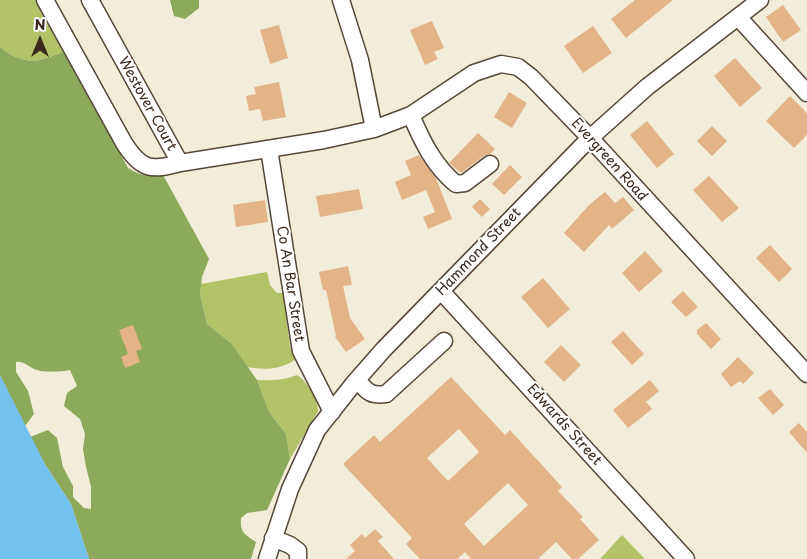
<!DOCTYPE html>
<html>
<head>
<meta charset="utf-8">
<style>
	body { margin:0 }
	#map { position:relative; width:807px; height:559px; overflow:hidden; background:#f1edd8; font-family:"Playpen Sans",sans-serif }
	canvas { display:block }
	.north { position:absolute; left:15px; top:15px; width:50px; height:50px; -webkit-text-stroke:4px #fff; paint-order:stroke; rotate:0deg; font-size:14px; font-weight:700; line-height:20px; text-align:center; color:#3b2a1e }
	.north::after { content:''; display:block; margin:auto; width:18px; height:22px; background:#3b2a1e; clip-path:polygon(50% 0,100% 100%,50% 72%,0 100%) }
</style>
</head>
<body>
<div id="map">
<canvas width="807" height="559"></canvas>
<div class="north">N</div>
</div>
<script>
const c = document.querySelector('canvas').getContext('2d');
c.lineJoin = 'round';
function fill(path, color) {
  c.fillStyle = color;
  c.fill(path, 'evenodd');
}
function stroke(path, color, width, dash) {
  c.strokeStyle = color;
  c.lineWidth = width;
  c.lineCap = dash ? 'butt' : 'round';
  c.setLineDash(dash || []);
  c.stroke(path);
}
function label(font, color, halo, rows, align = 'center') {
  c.font = font + ' "Playpen Sans",sans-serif';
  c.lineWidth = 4;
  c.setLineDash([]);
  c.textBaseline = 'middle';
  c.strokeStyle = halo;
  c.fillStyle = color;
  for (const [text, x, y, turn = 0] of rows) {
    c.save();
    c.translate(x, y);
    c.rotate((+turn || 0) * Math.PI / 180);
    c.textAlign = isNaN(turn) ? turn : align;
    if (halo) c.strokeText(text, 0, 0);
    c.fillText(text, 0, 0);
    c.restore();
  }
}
fill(new Path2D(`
	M0,0H39L65,52C56,54 39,61 33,61C23,61 5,54 0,46Z
	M267,272L270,285L277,293H283L290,346L295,360C279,370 265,370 247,367L231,343L207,324L200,294L201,284Z
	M297,375C306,380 319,401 318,411L290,459L286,434L269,412L257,380C271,381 284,380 297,375Z
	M622,535L645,559H600Z`), '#b2c367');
fill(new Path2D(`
	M170,0H199V8L185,19L174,16Z
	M0,46C5,54 23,61 33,61C40,61 56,54 65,52L128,168C142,177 147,176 162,173L209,259L202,277L200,294L207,324L231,343L257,380L269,412L286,434L290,459L267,510L247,513L241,518C240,532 244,534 256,542L251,559H89L71,504L46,466L30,437L48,430L57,438L63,467L73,486V497L84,508L91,509V487L86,467L83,449L85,434L80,419L64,406L67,393L77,386L70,370C59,372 44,373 34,369C27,366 24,361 16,362V372L28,391L34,414L25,426L0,375Z`), '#8da95c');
fill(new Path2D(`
	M0,375L46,466L71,504L89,559H0Z`), '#72c2ed');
fill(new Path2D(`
	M635,0H673L626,38L611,19Z
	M783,5L801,30L783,42L766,17Z
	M432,21L444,48L434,52L438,59L425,65L410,30Z
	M279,25L288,58L270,64L260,30Z
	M593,26L612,53L583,73L564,46Z
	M735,58L762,88L740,107L714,76Z
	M279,82L286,117L263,121L260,109L249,111L246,96L256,94L254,87Z
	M509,92L527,103L512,128L494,117Z
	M790,96L807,113V135L794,148L766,121Z
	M647,121L674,154L657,168L630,135Z
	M712,126L727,141L712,156L697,141Z
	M478,133L495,149L490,154L484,156L461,173L449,163Z
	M419,155L436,178L452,219L428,229L423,217L435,212L426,190L402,200L395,182L411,175L405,161Z
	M510,165L522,177L504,195L492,184Z
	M709,176L739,208L722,222L693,190Z
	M359,189L363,209L320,217L316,196Z
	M605,192L615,203L623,197L634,210L612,229L609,225L584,252L564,233L590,204Z
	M480,199L490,209L482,217L472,207Z
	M265,200L268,222L236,227L233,205Z
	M770,245L792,269L779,282L756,258Z
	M645,251L663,271L639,292L622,273Z
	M348,266L352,285L343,286L350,318L365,339L346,352L335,337L336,336L326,290H323L319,272Z
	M543,278L570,309L548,328L521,297Z
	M683,291L698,307L686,317L671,302Z
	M706,323L721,339L711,349L697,334V330Z
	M133,325L142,349L136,351L140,362L125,368L121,357L128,354L119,330Z
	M623,331L644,354L632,365L611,342Z
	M561,345L581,365L564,382L544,362Z
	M738,357L754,373L743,384L740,381L731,387L721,374Z
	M451,377L505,435L510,430L562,487L558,491L583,517L580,519L599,540L578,559H572L556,542L538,559H471L465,552L457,559H420L406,544L412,538L343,464L374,435L380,442ZM459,429L479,452L448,481L427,458ZM508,483L528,505L484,546L464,524Z
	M650,380L659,391L646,402L652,409L628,428L613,410Z
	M770,389L784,405L773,415L758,398Z
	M799,423L807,432V453L789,432Z
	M375,529L383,537L378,541L394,559H346L355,551L350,545L362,534L365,538Z`), '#e4b489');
const minor = new Path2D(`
	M45,0L124,143C141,170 151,171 180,163L324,140L374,129L411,115L474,73L501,64L518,67L531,77L590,138L807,374
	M90,0L180,163
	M341,0L360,60L374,129
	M738,17L807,93
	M411,115C422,141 434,166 456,184L465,183L490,164
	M269,149L301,351L332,412
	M441,291L686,559
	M357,380C367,391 369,396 386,394L444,341
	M273,538L290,545L298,551V559
	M267,559L290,489L317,430L355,382L384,349L590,138L647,87L760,0`);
stroke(minor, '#56473a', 19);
stroke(minor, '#fff', 16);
label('14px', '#3b2a1e', '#fff', [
	["Westover Court",147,104,61],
	["Evergreen Road",609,160,48],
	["Hammond Street",479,252,-46],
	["Co An Bar Street",290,284,81],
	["Edwards Street",564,425,48]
]);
</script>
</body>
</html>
